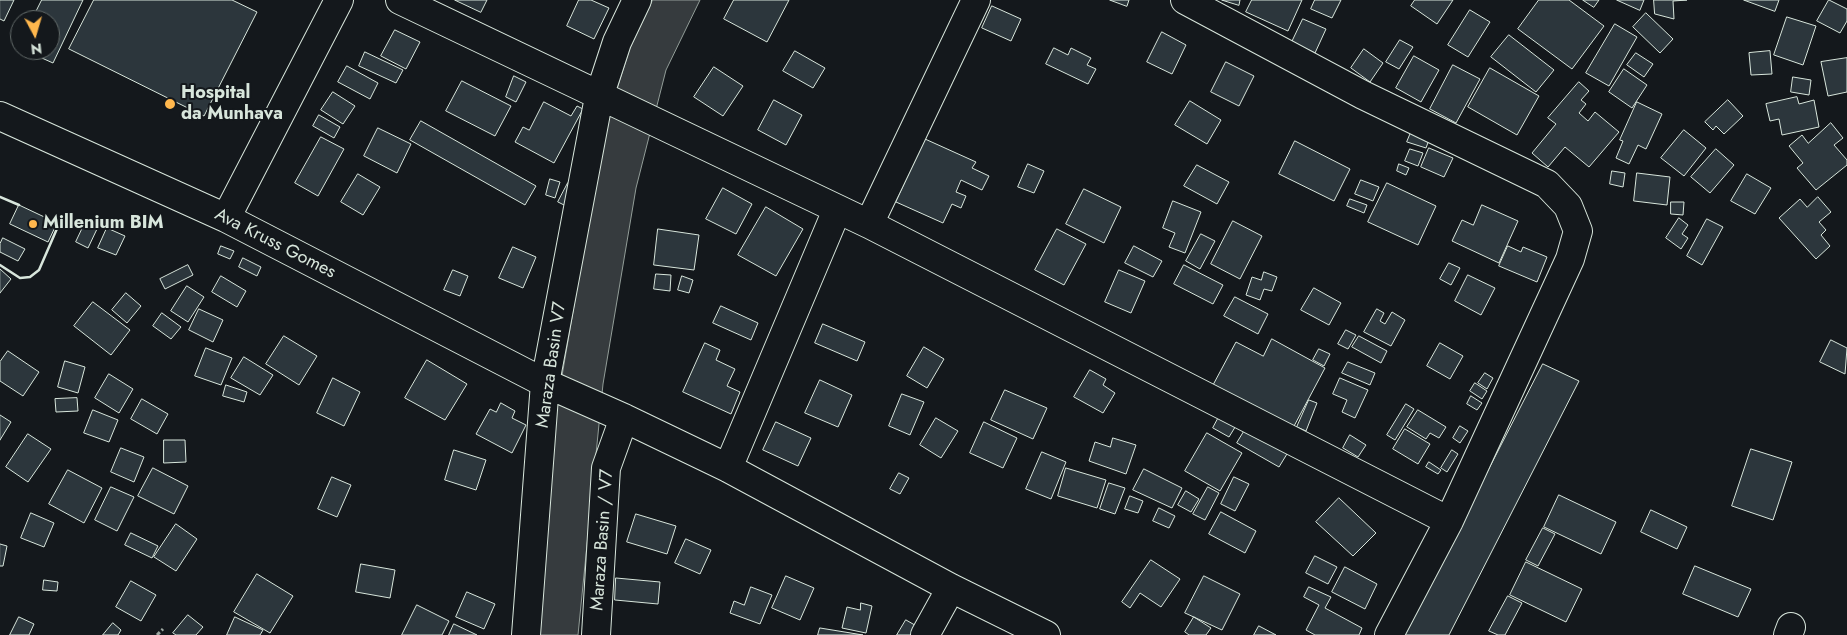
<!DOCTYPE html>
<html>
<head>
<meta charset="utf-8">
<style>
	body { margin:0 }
	#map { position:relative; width:1847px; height:635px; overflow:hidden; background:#14181c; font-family:Jost,sans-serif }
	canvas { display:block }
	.north { position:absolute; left:10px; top:10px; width:50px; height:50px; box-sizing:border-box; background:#14181c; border:1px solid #626a69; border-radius:50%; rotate:174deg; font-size:14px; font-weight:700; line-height:20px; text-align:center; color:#d8e6dc }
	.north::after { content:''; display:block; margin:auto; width:18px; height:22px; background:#ffb74d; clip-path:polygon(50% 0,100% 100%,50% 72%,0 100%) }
</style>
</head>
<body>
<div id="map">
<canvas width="1847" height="635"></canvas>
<div class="north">N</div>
</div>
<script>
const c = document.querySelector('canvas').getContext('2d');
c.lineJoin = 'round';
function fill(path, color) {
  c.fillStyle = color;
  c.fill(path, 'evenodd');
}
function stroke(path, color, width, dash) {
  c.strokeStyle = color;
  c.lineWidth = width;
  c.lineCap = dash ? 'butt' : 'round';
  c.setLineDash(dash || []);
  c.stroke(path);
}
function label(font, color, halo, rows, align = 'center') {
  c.font = font + ' Jost,sans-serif';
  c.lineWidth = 4;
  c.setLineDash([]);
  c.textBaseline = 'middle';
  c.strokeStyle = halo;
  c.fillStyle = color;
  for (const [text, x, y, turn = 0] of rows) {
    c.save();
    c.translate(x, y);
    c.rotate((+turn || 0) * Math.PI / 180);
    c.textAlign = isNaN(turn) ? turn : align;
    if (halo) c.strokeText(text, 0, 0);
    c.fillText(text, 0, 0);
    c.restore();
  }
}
const water = new Path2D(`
	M653,0H700L666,70L636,188L603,384L578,635H539L554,423L604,129L630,48Z`);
fill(water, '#363b3e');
stroke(water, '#939e99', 1);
const building = new Path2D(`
	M0,0H14L4,21L0,19Z
	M42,0H83L53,63L24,50H50V20H32Z
	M94,0H232L257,12L204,116L69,49Z
	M455,0H487L481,12Z
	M579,0H591L609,8L594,39L567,26Z
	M734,0H789L767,42L724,19Z
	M1110,0H1129L1127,6Z
	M1222,0H1240L1239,5Z
	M1252,0H1302L1288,31L1246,12Z
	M1315,0H1341L1332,18L1311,9Z
	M1415,0H1453L1437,24L1411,6Z
	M1539,0H1569L1604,26L1572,69L1518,29Z
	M1583,0H1599L1594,7Z
	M1617,0H1644L1640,10Z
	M1654,0H1687L1673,1L1674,19L1655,14Z
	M1744,0H1779L1775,11Z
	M1829,0L1847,9V21L1840,33L1817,21Z
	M992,6L1021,19L1011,41L982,28Z
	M1470,10L1490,22L1468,57L1448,45Z
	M1646,13L1673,39L1660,53L1633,27Z
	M1787,17L1816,26L1803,65L1774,55Z
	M1303,19L1326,29L1315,53L1292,42Z
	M1615,24L1637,37L1609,86L1586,73Z
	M395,30L420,42L406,69L381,56Z
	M1162,32L1186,45L1172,74L1147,62Z
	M1509,35L1554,70L1536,92L1491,57Z
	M1400,40L1413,47L1399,69L1386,62Z
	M1054,48L1068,55L1071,48L1091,58L1087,65L1096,69L1088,84L1046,64Z
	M1364,49L1383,63L1370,82L1351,68Z
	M795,51L825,68L813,88L783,71Z
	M1770,51L1772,74L1751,75L1749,53Z
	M365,52L403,70L396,83L359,66Z
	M1636,53L1653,64L1644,77L1627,65Z
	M1414,56L1439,70L1421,102L1396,88Z
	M1847,58V92L1828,96L1821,62Z
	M1226,62L1254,76L1239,106L1211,92Z
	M1453,65L1480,79L1456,123L1430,109Z
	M347,66L378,83L370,99L338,82Z
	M714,67L743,86L723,116L694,97Z
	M1490,68L1539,96L1517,135L1468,107Z
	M1624,69L1647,85L1632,108L1609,92Z
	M514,76L526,82L516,102L506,97Z
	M1793,77L1811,80L1809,95L1791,92Z
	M462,81L511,106L495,136L446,111Z
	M1579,82L1589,91L1581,100L1586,104L1579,113L1588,121L1595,112L1619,132L1589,167L1565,147L1548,167L1532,153L1556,124L1548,118Z
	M333,92L355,106L343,124L321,110Z
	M1797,97L1799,104L1814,100L1819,127L1782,135L1779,119L1770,121L1766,104Z
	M774,100L802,115L786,145L758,130Z
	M1728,100L1743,116L1724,134L1716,126L1713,130L1705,122Z
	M1190,101L1221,120L1207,144L1175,125Z
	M544,102L571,116L577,106L583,109L554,163L515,142L523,127L529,130Z
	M1637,102L1662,114L1646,149L1638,145L1629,164L1616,158L1623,141L1620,140Z
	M319,115L340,127L334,138L313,126Z
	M421,121L536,186L525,205L410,140Z
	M1831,123L1843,138L1834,145L1847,160V165L1816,190L1797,168L1803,163L1789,146L1802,135L1808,143Z
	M378,128L411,144L397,173L364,156Z
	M1412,130L1430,137L1426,148L1407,142Z
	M1684,130L1706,148L1684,176L1661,158Z
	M321,137L344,149L318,196L295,183Z
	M925,139L976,162L972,168L989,176L982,190L961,180L956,192L966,196L961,208L952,204L943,223L896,202Z
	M1295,141L1350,169L1334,201L1279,174Z
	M1429,148L1453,158L1444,177L1421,167Z
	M1410,149L1423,153L1418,166L1405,161Z
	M1716,149L1734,165L1710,193L1691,177Z
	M1028,164L1044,171L1034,193L1018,187Z
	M1399,164L1409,168L1406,175L1397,171Z
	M1197,165L1229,182L1217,204L1184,186Z
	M1612,171L1625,173L1623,187L1610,184Z
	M1637,173L1670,177L1667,205L1634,201Z
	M358,174L380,187L363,215L341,202Z
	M1747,174L1771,188L1755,214L1731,201Z
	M550,179L560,182L555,198L546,195Z
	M1361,180L1379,187L1373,201L1355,194Z
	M568,183L581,190L572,209L558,202Z
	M1387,183L1436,206L1418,245L1368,222Z
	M723,188L752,204L736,234L706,219Z
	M1084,189L1121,207L1104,243L1066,224Z
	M1818,197L1831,212L1819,222L1826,230L1821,235L1830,246L1816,259L1779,218L1800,199L1807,207Z
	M1350,199L1367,205L1364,213L1347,206Z
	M1173,201L1201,212L1185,253L1169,247L1175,233L1163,228Z
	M1671,202H1684L1683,215L1671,214Z
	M19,205L57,223L48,242L10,224Z
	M1482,205L1518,221L1499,263L1452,241L1462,220L1473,225Z
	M766,207L803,229L776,276L738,255Z
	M1679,218L1688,225L1682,234L1688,238L1681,249L1666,238Z
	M1707,219L1723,227L1702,265L1687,256Z
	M1233,221L1262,236L1240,279L1211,264Z
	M85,223L97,229L88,248L76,242Z
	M107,228L125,236L116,255L98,248Z
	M658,229L699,235L694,270L654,265Z
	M1057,229L1086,244L1064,285L1035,270Z
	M1201,234L1215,241L1200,269L1186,261Z
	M3,238L25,249L18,261L0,252V244Z
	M221,246L234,251L230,259L218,254Z
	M1134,246L1162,261L1153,277L1125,263Z
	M1508,246L1521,252L1523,247L1547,257L1537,282L1499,266Z
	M513,247L536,257L523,288L499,278Z
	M243,258L261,267L257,276L239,267Z
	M1449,263L1460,268L1451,285L1440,279Z
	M188,265L193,275L165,289L160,279Z
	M1184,265L1223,285L1213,304L1174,284Z
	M0,269L11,279L0,293Z
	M453,270L468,276L460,296L444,290Z
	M1119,270L1145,281L1131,313L1105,302Z
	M1264,272L1277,277L1272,291L1264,289L1260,300L1246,295L1252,277L1261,280Z
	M656,274L671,275L670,291L654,289Z
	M1468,275L1495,288L1481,315L1455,301Z
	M221,276L246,291L237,307L212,292Z
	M682,276L693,280L689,293L678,290Z
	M187,286L204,297L188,322L171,311Z
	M1314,288L1341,303L1329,325L1301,310Z
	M126,293L141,306L127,323L112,310Z
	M1235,297L1268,314L1258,334L1224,316Z
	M93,302L130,330L111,355L74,326Z
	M721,306L758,323L751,340L713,323Z
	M199,309L223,320L213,342L189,330Z
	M1377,309L1384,313L1380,321L1385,324L1392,312L1405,320L1391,346L1364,332Z
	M162,313L181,327L171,339L153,326Z
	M823,324L865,342L857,361L815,343Z
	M1346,330L1356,335L1348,349L1338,344Z
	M284,336L317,356L299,385L266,364Z
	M1359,336L1387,351L1381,363L1352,347Z
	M1272,339L1325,368L1293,428L1213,385L1236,342L1263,356Z
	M1831,340L1847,348L1845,374L1820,362Z
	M705,343L720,350L716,360L735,369L727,386L740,392L731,414L683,392Z
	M1440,343L1463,356L1450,379L1427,366Z
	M924,347L944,359L927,388L907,376Z
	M206,348L232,358L221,385L195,376Z
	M1319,349L1330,354L1324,366L1313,360Z
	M8,351L39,372L23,396L0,381V362Z
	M244,357L273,375L260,395L231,378Z
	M427,360L467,384L445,420L405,398Z
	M65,361L85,367L78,393L58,387Z
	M1348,362L1375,373L1370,385L1342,373Z
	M1543,364L1579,381L1449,635H1404Z
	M1090,370L1106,379L1103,385L1115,393L1103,413L1074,397Z
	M1485,373L1493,378L1487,389L1478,383Z
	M109,374L133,389L119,413L95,398Z
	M333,378L360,392L344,426L317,413Z
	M1340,378L1368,390L1355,418L1342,412L1347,400L1333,394Z
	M820,380L852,395L838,427L805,413Z
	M1475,383L1487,391L1482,399L1470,391Z
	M226,385L247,392L244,402L223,396Z
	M1005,390L1047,408L1033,439L991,420Z
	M902,394L924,402L910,435L889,426Z
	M1471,396L1482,403L1477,410L1467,404Z
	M77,398L78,411L56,412L55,399Z
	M142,399L168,414L157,434L131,419Z
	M1309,400L1317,403L1306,431L1297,427Z
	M501,403L515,411L512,418L526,425L512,453L476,434L490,409L496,412Z
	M1406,404L1414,409L1395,440L1387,435Z
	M93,410L118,420L109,442L84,433Z
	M1418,410L1446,427L1439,438L1430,433L1426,439L1407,427Z
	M0,415L11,422L0,440Z
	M1220,415L1237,424L1229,437L1213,428Z
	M936,418L958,431L941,458L920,445Z
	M776,422L811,438L798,466L763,450Z
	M984,422L1017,438L1003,468L970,453Z
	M1248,425L1290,449L1279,467L1237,443Z
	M1460,426L1468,431L1460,443L1453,438Z
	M1405,429L1430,444L1418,464L1393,449Z
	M1207,433L1242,453L1220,491L1185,471Z
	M28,434L51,449L28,482L6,467Z
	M1350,435L1366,445L1358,457L1343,448Z
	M1113,438L1136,445L1126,474L1089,461L1095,442L1110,447Z
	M164,440H185L186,462L164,463Z
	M121,448L144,457L134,482L111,472Z
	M1751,449L1792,462L1773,520L1732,506Z
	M454,450L486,460L476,490L445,480Z
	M1452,450L1458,454L1447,472L1441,468Z
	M1042,452L1066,462L1051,499L1026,489Z
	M1429,462L1441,470L1438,474L1426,467Z
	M153,468L188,486L174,514L138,496Z
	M1066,468L1106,480L1097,508L1058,496Z
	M1144,469L1182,488L1172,508L1133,490Z
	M68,470L102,488L84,523L49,504Z
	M899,473L909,478L900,494L890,489Z
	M332,477L351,485L337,517L318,509Z
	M1234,477L1249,484L1235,511L1221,504Z
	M1109,483L1125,488L1115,514L1100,509Z
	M111,487L134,497L117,531L95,520Z
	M1208,487L1219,493L1205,520L1193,514Z
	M1186,491L1199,499L1191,512L1178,505Z
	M1559,495L1616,522L1601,554L1544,527Z
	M1130,496L1143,501L1138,513L1125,509Z
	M1339,498L1376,533L1353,556L1316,522Z
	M1159,508L1175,516L1169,528L1153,521Z
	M1651,510L1687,527L1677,549L1641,532Z
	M1221,512L1256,531L1245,553L1209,534Z
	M31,513L54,523L44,547L21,538Z
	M636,514L676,526L667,554L627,542Z
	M176,524L197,539L176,571L154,557Z
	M1543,528L1555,534L1538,566L1526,560Z
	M131,533L158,546L152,558L125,545Z
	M686,539L711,550L700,574L675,563Z
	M0,544L7,546L3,566H0Z
	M1315,556L1337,567L1328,584L1306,573Z
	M1151,560L1180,579L1161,607L1140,593L1130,608L1122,602Z
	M1526,562L1582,589L1566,622L1510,595Z
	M361,564L395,570L390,598L356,592Z
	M1695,566L1751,589L1738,617L1683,594Z
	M1345,567L1377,584L1365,609L1332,592Z
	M257,574L293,596L270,633L234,612Z
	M786,576L814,588L800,620L772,608Z
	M1204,576L1240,594L1222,630L1185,613Z
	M616,578L660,582L658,604L615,600Z
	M44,580L58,582L57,591L43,590Z
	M131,581L156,595L141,621L116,607Z
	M751,587L772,595L760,624L730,613L734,601L744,605Z
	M1309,587L1331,597L1325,608L1362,628L1359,635H1315L1306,630L1319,605L1304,597Z
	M467,592L495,604L484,629L456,617Z
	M1508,596L1522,603L1505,635H1498L1489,631Z
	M861,603L872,606L866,633L842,628L847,607L860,610Z
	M417,605L449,621L442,635H402Z
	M188,615L203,627L196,635H176L173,633Z
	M19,617L34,624L29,635H10Z
	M235,617L263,630L260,635H227Z
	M1194,617L1211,628L1206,635H1189L1185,632Z
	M906,620L920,628L916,635H897Z
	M113,623L121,630L118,635H103Z
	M454,624L477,635H449Z
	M1259,626L1276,635H1254Z
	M820,628L863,635H818Z`);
fill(building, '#2c363c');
stroke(building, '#d8e6dc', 1);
const minor = new Path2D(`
	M400,0L869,224L1449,521
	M1185,0L1363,95L1547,184L1568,206L1578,231L1570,259L1449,521L1389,635
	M0,116L226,218L545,383L624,418L728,468L951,588L1046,635
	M226,218L339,0
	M869,224L976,0
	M728,468L837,210
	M526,635L545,383L599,97L617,42L637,0
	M596,635L606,468L624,418
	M925,635L951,588
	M1788,635L1791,627`);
stroke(minor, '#d8e6dc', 30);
stroke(new Path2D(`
	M157,635L163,629`), '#9da8a2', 3, [4, 2.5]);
stroke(minor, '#14181c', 28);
stroke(new Path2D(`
	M0,197L19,205
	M0,265L20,278L30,277L39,270L59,224L57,223`), '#d8e6dc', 2.5);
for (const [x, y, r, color] of [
	[170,104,6,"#ffb74d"],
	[33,224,5,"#ffb74d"]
]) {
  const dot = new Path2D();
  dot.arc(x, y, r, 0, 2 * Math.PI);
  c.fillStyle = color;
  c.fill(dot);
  stroke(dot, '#14181c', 2);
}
label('bold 18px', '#d8e6dc', '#14181c', [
	["Hospital",181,94],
	["da Munhava",181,115],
	["Millenium BIM",43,224]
], 'left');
label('18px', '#d8e6dc', '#14181c', [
	["Ava Kruss Gomes",275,244,27],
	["Maraza Basin V7",552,365,-82],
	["Maraza Basin / V7",603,540,-86]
]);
</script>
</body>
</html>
